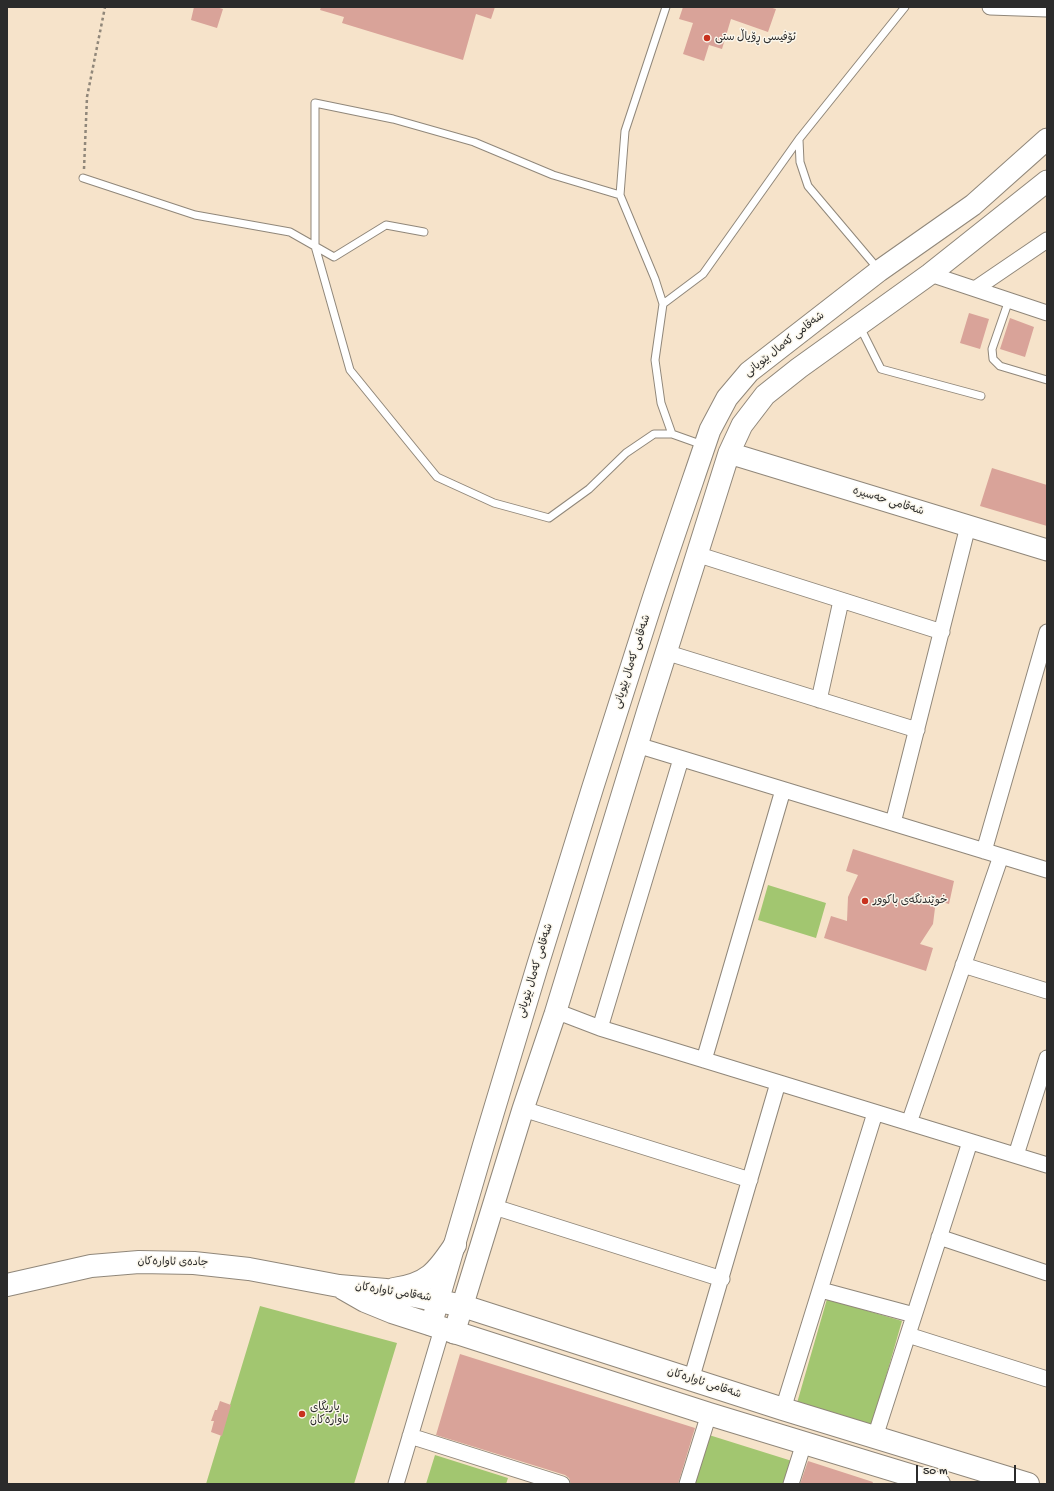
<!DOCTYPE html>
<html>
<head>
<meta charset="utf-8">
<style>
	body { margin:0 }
	#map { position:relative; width:1054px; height:1491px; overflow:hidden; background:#f6e3ca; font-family:"Gochi Hand",sans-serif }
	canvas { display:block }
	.frame { position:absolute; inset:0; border:8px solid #2b2b2b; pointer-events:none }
	.scale { position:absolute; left:916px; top:1465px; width:100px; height:18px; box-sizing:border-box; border:2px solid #2b2b2b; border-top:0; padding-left:5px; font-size:12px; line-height:14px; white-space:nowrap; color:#2b2b2b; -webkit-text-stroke:3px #fbf7ec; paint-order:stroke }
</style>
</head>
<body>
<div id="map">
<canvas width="1054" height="1491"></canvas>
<div class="frame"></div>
<div class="scale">50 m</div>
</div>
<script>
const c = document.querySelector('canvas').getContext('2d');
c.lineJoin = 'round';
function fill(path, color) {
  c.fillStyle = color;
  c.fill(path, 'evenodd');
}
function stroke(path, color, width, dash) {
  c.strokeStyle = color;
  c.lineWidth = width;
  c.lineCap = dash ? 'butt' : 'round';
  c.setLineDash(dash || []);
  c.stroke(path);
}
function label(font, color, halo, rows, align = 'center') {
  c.font = font + ' "Gochi Hand","Playpen Sans Arabic",sans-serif';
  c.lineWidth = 3;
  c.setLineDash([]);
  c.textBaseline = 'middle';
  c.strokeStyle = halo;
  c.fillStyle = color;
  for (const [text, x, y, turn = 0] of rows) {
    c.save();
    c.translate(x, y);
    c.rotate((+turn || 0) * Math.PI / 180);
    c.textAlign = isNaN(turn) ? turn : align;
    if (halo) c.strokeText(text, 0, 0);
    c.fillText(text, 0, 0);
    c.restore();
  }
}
fill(new Path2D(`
	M768,885L826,903L816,938L758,920Z
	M827,1299L902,1321L872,1425L797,1403Z
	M260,1306L397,1343L354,1484H206Z
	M709,1435L792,1461L785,1484H694Z
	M435,1455L508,1478L506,1484H426Z`), '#a2c670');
fill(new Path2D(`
	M194,7H216L223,9L217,28L191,20Z
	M321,7H495L491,19L476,14L463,60L342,23L344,17L320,10Z
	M683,7H769L776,9L768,32L731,19L722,49L709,45L704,61L683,54L693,23L679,19Z
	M969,313L989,319L980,349L960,343Z
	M1010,318L1034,327L1025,357L1000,349Z
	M992,468L1047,485V526L980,506Z
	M853,849L954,881L949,904L936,900L933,924L920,944L933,948L926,971L824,938L831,916L847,921L848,897L858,875L846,871Z
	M460,1354L695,1428L678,1484H571L569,1478L565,1475L436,1435Z
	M220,1401L231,1405L222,1436L211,1432L214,1421H211L215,1410H217Z
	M808,1461L873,1482L872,1484H800Z`), '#d9a399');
const lane = new Path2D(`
	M666,7L625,131L620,195L655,279L663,304L655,360L661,403L672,434L703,445
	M799,140L800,162L808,186L879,270
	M83,178L195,215L290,232L334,257L386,225L424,232
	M620,195L553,175L474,142L393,119L315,103V246L350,370L437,477L494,503L549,518L589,489L626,453L654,434H672
	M1009,300L992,349L993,359L1000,366L1047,380
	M663,304L703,274L799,139L905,7
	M860,327L881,369L981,396`);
const street = new Path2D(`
	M990,7L1047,9
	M930,274L1047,313
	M975,289L1047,240
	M696,554L942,632
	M665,652L917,730
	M819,700L841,601
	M637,745L1047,870
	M893,823L968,526
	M984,851L1047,632
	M963,965L1047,991
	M555,1014L566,1015L600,1028L1047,1165
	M600,1028L681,759
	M704,1060L783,790
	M523,1109L750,1180
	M909,1123L1001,856
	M1016,1155L1047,1058
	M493,1208L504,1210L722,1279
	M939,1237L1047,1273
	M821,1290L914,1315
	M908,1335L1047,1379
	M691,1380L778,1083
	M783,1409L875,1113
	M410,1436L562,1484
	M875,1437L970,1142
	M396,1484L442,1329
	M687,1484L709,1414
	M791,1484L804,1443`);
const secondary = new Path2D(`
	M729,453L1047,550
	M431,1325C500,1085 573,846 650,608C669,549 690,489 710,430L727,398L749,372L879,271L973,205L1047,139
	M454,1333L523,1109L555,1014L647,713L729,453L742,425L765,395L799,368L930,274L1047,181`);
const primary = new Path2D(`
	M7,1285L91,1266L139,1262L194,1263L249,1269L339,1286L386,1290L463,1306L783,1409L1028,1484
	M344,1289L365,1301L392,1312L709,1414L939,1484
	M394,1289C428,1284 437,1272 455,1245`);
stroke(lane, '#90877a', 9);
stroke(street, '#90877a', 17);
stroke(secondary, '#90877a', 23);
stroke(primary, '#90877a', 24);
stroke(new Path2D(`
	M84,169L87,97L105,7`), '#90877a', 2.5, [3, 3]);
stroke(lane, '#fff', 7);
stroke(street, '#fff', 15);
stroke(secondary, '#fff', 21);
stroke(primary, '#fff', 22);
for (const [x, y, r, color] of [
	[707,38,4,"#c8321e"],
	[865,901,4,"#c8321e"],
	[302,1414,4,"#c8321e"]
]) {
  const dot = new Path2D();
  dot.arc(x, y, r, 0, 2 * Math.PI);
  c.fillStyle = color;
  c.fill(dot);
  stroke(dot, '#fbf7ec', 1.5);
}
label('11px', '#2b2b2b', '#fbf7ec', [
	["ئۆفیسی ڕۆیاڵ ستی",715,38],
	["خوێندنگەی باکوور",873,901],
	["یاریگای",310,1408],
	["ئاوارەکان",310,1421]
], 'left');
label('11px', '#2b2b2b', '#fbf7ec', [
	["شەقامی کەمال بێویانی",785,345,-38],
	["شەقامی حەسیرە",888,502,17],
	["شەقامی کەمال بێویانی",633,662,-72],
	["شەقامی کەمال بێویانی",536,971,-73],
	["جادەی ئاوارەکان",173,1263,1],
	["شەقامی ئاوارەکان",393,1293,9],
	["شەقامی ئاوارەکان",704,1384,18]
]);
</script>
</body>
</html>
